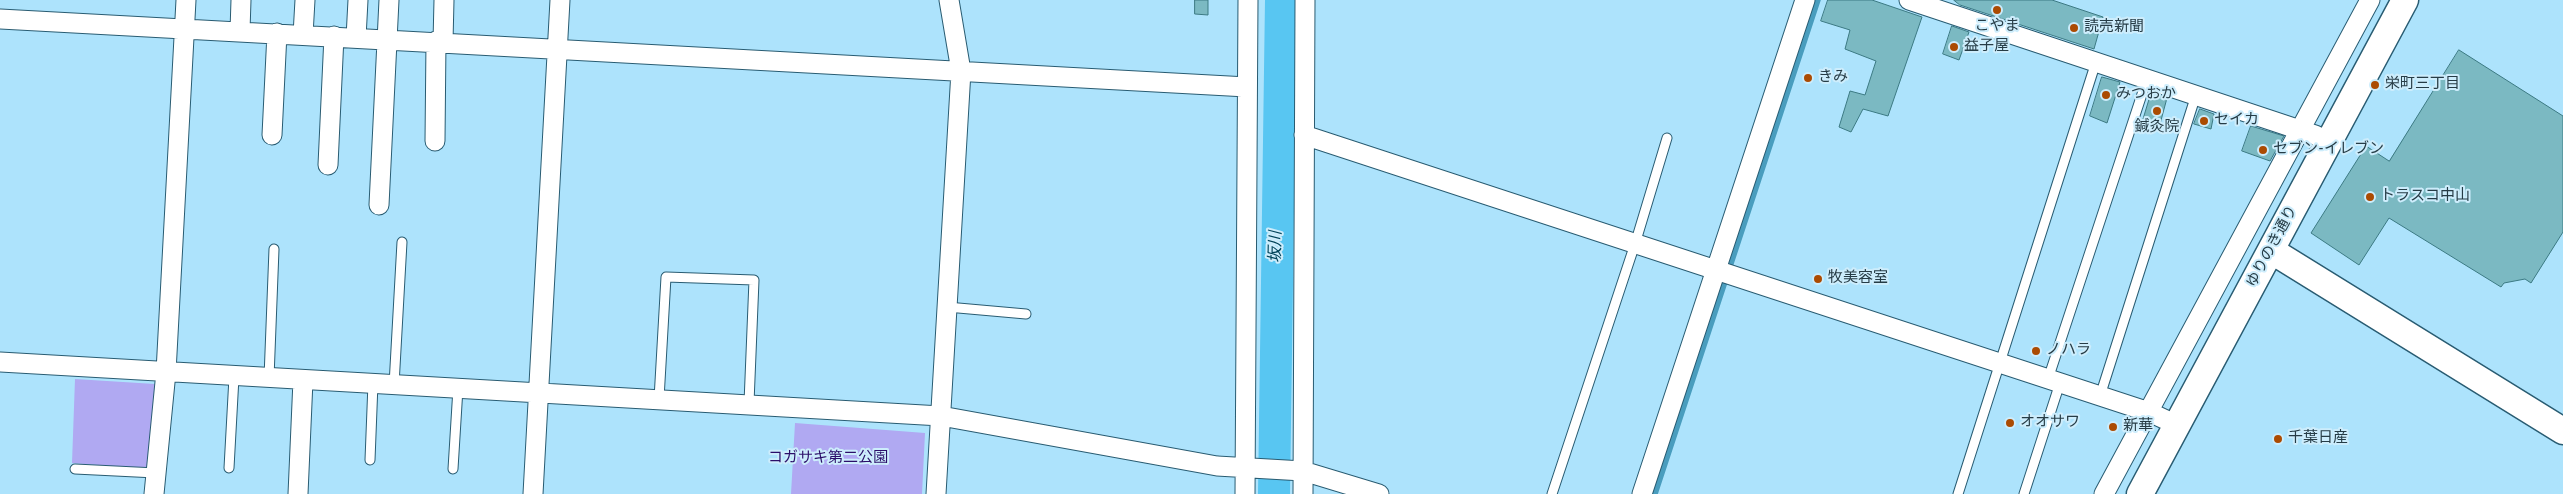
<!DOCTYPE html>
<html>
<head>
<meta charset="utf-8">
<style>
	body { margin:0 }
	canvas { display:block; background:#ade3fc }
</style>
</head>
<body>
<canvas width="2563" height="494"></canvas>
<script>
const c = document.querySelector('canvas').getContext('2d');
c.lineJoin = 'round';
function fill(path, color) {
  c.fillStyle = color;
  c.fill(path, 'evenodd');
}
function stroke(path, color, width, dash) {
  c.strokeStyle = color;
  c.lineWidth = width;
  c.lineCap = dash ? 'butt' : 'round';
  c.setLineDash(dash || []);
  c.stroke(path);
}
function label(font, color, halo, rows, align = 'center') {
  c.font = font + ' Overpass,"Noto Sans JP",sans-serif';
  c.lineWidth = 4;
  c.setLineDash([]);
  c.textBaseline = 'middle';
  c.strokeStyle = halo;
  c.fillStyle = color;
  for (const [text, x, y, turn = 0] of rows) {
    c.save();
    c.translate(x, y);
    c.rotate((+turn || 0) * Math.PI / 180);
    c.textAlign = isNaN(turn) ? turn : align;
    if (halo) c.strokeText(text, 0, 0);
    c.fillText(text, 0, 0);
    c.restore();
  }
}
fill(new Path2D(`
	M75,379L155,384L149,469L72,463Z
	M795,423L925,433L922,494H791Z`), '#b0a9f2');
stroke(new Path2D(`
	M1655,494L1818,0`), '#499dbe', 5.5);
stroke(new Path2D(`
	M1274,494L1281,0`), '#58c6f2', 32);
const building = new Path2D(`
	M1195,0H1208V15L1195,14Z
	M1828,0H1872L1922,17L1888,116L1863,109L1851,132L1839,127L1847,101L1850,91L1865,95L1876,61L1845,49L1850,30L1821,21Z
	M1954,0H2052L2103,17L2094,49L1960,5Z
	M1952,26L1969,32L1959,60L1943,54Z
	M2459,50L2563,116V232L2531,283L2525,279L2504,283L2501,287L2389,218L2359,265L2311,233L2366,146L2389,161Z
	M2102,77L2120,82L2107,123L2090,116Z
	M2154,93L2167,98L2160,124L2143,119L2150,96Z
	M2200,109L2214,114L2211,129L2194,124Z
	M2251,126L2284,136L2270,161L2242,151Z`);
fill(building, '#7bb9c2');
stroke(building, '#3c7a83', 1);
const lane = new Path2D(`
	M947,307L1026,314
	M269,378L274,249
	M2048,379L2147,79
	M394,385L402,242
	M2100,396L2196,95
	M659,399L666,277L754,280L749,403
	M370,460L373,383
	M229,468L234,377
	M75,469L156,473
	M453,469L458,388
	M1552,494L1635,244L1667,138
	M1958,494L2096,62
	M2024,494L2060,383`);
const street = new Path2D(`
	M1909,0L2315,135L2329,142
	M0,19L1247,87
	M240,31L241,0
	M303,35L305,0
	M356,38L358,0
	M443,42L444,0
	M272,135L277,33
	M1304,135L2149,412L2177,425
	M435,141L436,41
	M328,165L334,36
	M379,205L389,0
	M0,362L941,416L1217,466L1303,471L1379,494
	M154,494L166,372L186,0
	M298,494L303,380
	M533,494L560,0
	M936,494L961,71L949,0
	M1245,494L1248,0
	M1303,494L1305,0
	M1642,494L1805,0
	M2104,494L2370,0`);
const secondary = new Path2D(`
	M2272,251L2563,431
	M2140,494L2405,0`);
stroke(lane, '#295c72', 11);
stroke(street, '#295c72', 21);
stroke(secondary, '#295c72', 29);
stroke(lane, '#fff', 9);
stroke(street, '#fff', 19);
stroke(secondary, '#fff', 26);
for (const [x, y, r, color] of [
	[1997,10,5,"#ab4b02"],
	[2074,28,5,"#ab4b02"],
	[1954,47,5,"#ab4b02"],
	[1808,78,5,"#ab4b02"],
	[2375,85,5,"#ab4b02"],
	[2106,95,5,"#ab4b02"],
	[2157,111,5,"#ab4b02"],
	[2204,121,5,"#ab4b02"],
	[2263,150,5,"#ab4b02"],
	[2370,197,5,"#ab4b02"],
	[1818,279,5,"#ab4b02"],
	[2036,351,5,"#ab4b02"],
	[2010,423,5,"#ab4b02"],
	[2113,427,5,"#ab4b02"],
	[2278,439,5,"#ab4b02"]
]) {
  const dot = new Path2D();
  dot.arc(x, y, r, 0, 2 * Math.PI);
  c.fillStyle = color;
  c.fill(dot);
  stroke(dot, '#cdedfc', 2);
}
label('15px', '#263c46', '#cdedfc', [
	["こやま",1997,27,"center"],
	["読売新聞",2084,28],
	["益子屋",1964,47],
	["きみ",1818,78],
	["栄町三丁目",2385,85],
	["みつおか",2116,95],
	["セイカ",2214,121],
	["鍼灸院",2157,128,"center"],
	["セブン-イレブン",2273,150],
	["トラスコ中山",2380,197],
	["牧美容室",1828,279],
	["ノハラ",2046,351],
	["オオサワ",2020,423],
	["新華",2123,427],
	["千葉日産",2288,439]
], 'left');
label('15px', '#263c46', '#cdedfc', [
	["ゆりのき通り",2273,247,-62]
]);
label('15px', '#2b0e69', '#cdedfc', [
	["コガサキ第二公園",828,459]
]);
label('italic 16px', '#004359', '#cdedfc', [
	["坂川",1277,247,-89]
]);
</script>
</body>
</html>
